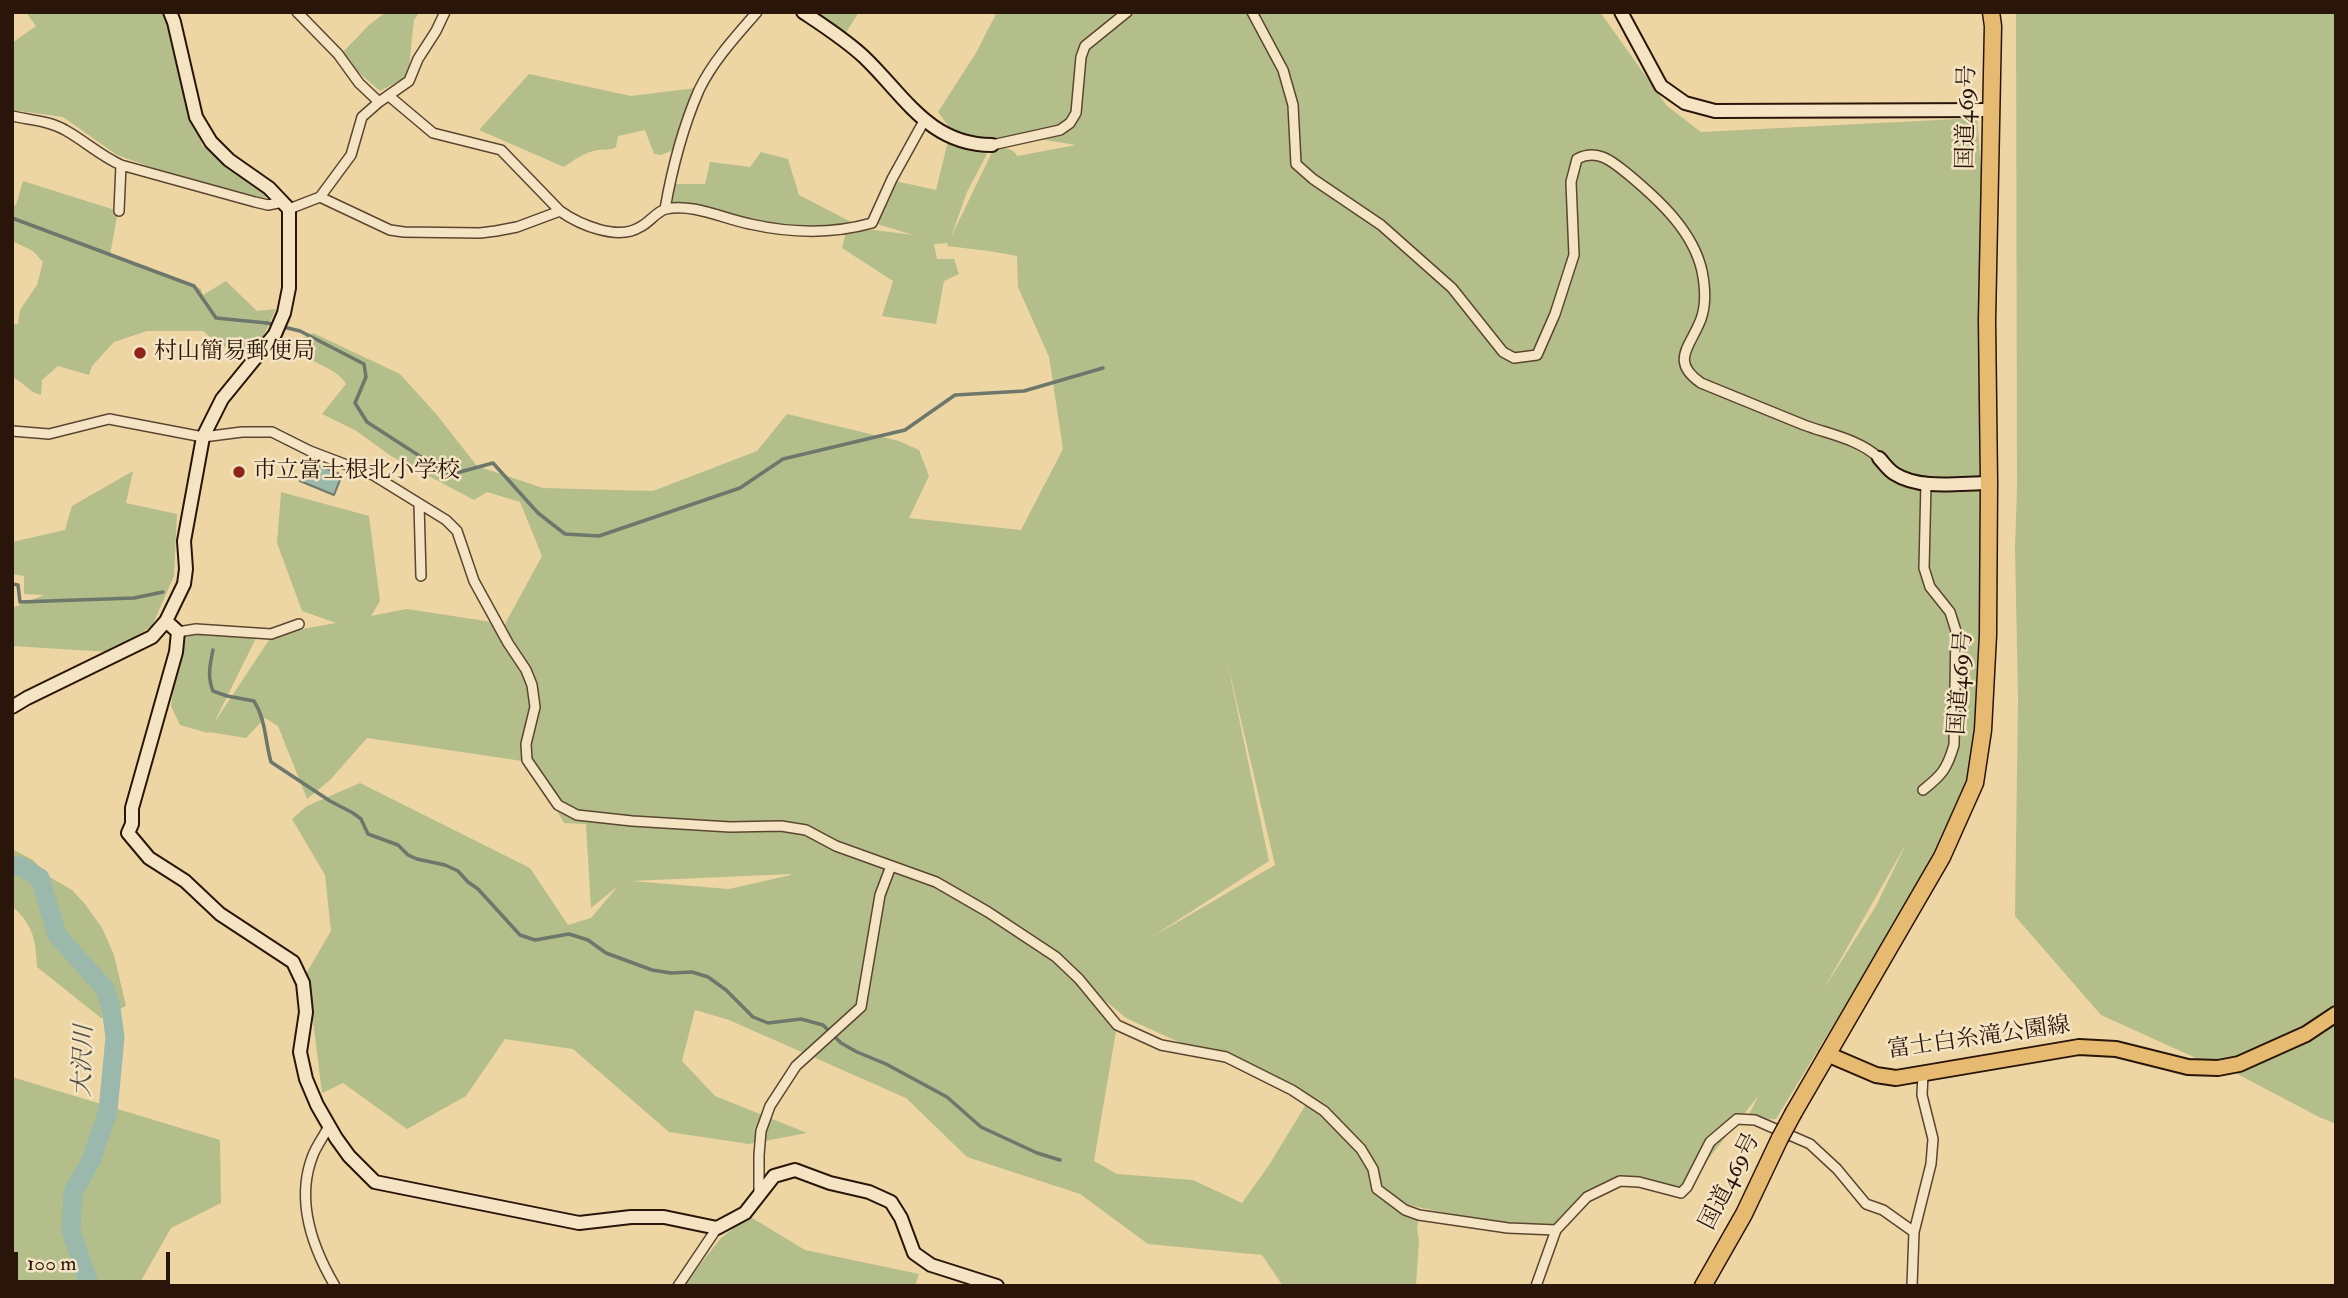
<!DOCTYPE html>
<html>
<head>
<meta charset="utf-8">
<style>
	body { margin:0 }
	#map { position:relative; width:2348px; height:1298px; overflow:hidden; background:#eed5a4; font-family:"IM FELL Double Pica",serif }
	canvas { display:block }
	.frame { position:absolute; inset:0; border:14px solid #2a150a; pointer-events:none }
	.scale { position:absolute; left:14px; top:1252px; width:156px; height:32px; box-sizing:border-box; border:4px solid #2a150a; border-top:0; padding-left:9px; font-size:21px; line-height:24px; white-space:nowrap; color:#2a150a; -webkit-text-stroke:5px #f4e4c4; paint-order:stroke }
</style>
</head>
<body>
<div id="map">
<canvas width="2348" height="1298"></canvas>
<div class="frame"></div>
<div class="scale">100 m</div>
</div>
<script>
const c = document.querySelector('canvas').getContext('2d');
c.lineJoin = 'round';
function fill(path, color) {
  c.fillStyle = color;
  c.fill(path, 'evenodd');
}
function stroke(path, color, width, dash) {
  c.strokeStyle = color;
  c.lineWidth = width;
  c.lineCap = dash ? 'butt' : 'round';
  c.setLineDash(dash || []);
  c.stroke(path);
}
function label(font, color, halo, rows, align = 'center') {
  c.font = font + ' "IM FELL Double Pica","Noto Serif JP",serif';
  c.lineWidth = 5;
  c.setLineDash([]);
  c.textBaseline = 'middle';
  c.strokeStyle = halo;
  c.fillStyle = color;
  for (const [text, x, y, turn = 0] of rows) {
    c.save();
    c.translate(x, y);
    c.rotate((+turn || 0) * Math.PI / 180);
    c.textAlign = isNaN(turn) ? turn : align;
    if (halo) c.strokeText(text, 0, 0);
    c.fillText(text, 0, 0);
    c.restore();
  }
}
fill(new Path2D(`
	M26,12H163L171,26L187,98L202,145L268,196L264,198L167,173L117,155L63,117L12,110V43L36,26Z
	M386,12H420L414,20L408,76L380,91L350,65L343,52L369,25Z
	M816,12H859L845,34Z
	M997,12H1600L1667,106L1701,132L1977,118L1988,248L1982,735L1949,841L1893,927L1776,1119L1746,1120L1759,1095L1681,1193L1626,1182L1587,1197L1554,1236L1385,1200L1419,1215L1417,1229L1419,1240L1416,1286H1283L1262,1255L1148,1244L1080,1194L967,1157L906,1098L729,1020L695,1010L682,1061L715,1096L807,1133L749,1144L669,1132L573,1049L505,1039L466,1096L407,1129L343,1083L322,1093L307,972L331,931L325,875L292,819L307,806L360,783L530,868L568,925L591,918L618,886L591,908L586,824L564,823L529,762L367,738L330,780L307,799L278,726L265,718L246,738L209,732L208,733L180,725L171,706L174,684L186,638L197,632L256,638L214,723L269,640L302,629L336,623L302,611L277,543L281,492L369,516L380,601L371,616L407,609L505,624L542,556L520,502L487,492L474,500L391,456L355,430L322,414L346,384C333,363 309,368 295,342L313,333L400,374L437,415L477,466L543,488L653,491L757,451L787,414L899,441L919,450L929,476L909,518L1021,530L1063,449L1049,357L1018,287L1017,256L989,251L947,246L948,243L934,244L937,259H954L959,274L944,281L936,324L882,316L893,281L842,248L846,231H794L667,208L669,184H705L710,162L750,167L761,152L788,159L799,195L859,226L850,230H874L913,235L871,222L895,181L936,190L948,141L987,154L967,192L951,237L994,148C1002,148 1013,147 1017,156L1076,145L1021,136L989,139L952,131L938,112L976,53ZM1227,661L1275,865L1152,937L1269,861ZM1906,844L1876,906L1823,990ZM791,875L729,889L631,881L791,874ZM1079,979L1126,1018L1308,1101L1269,1165L1242,1203L1193,1180L1117,1174L1094,1161L1117,1025Z
	M2016,12H2336V1124L2319,1117L2224,1067L2218,1068L2101,1015L2015,916L2018,699L2015,548L2017,488Z
	M529,74L631,96L696,88L680,147L661,155L654,154L645,130L618,136L616,147C609,151 605,149 598,150C585,152 574,160 564,167L479,130Z
	M23,181L118,211L110,255L192,285L201,289L203,295L226,281L257,311L276,309L255,354L221,346L203,331H147L114,342L92,366L89,375L58,366L42,380L41,395C28,392 24,382 12,377V324H18L20,310L37,285L43,262L33,251L12,241V204L16,205Z
	M133,471L126,503L177,514L174,576L152,626L111,652L12,646V608L44,595L24,594V576L12,574V542L65,530L72,506Z
	M12,849L33,860L48,876L72,890L85,904L102,928L114,955L126,1006L101,1018L37,967C36,940 33,925 12,906Z
	M12,1077L220,1140L221,1203L171,1228L138,1286H12Z
	M749,1216L805,1250L919,1274L915,1286H683L721,1238Z`), '#b3be8a');
const water = new Path2D(`
	M308,461L342,475L334,495L300,481Z`);
fill(water, '#9ab8ab');
stroke(water, '#6d776b', 2);
stroke(new Path2D(`
	M12,218L194,286L216,318L267,323L300,331L364,364L366,377L355,403L367,422L449,475L493,463L538,513L565,534L599,536L740,488L783,459L905,430L955,395L1024,391L1103,368
	M12,584L18,585L20,602L134,598L163,592
	M213,650C210,665 207,676 213,691L227,696L254,701C266,720 265,741 271,762L330,801L353,813L361,819L368,834L398,845L408,855L417,859L445,865L458,871L468,882L478,889L520,935L535,940L569,934L588,940L606,953L652,970L671,973L692,972L708,977L726,990L753,1017L768,1023L801,1019L823,1025L841,1043L857,1052L886,1064L947,1097L981,1127L1037,1153L1060,1160`), '#6d776b', 3.5);
stroke(new Path2D(`
	M12,866H20L40,878L57,935L105,989L111,1008L115,1037L108,1111L91,1161L73,1192L71,1231L90,1286`), '#9ab8ab', 19);
const street = new Path2D(`
	M297,12L338,54L359,83L379,102
	M1252,12L1283,70L1293,105L1296,164L1313,179L1381,225L1452,288L1503,352L1514,358L1537,355L1555,314L1574,255L1571,182L1577,159C1598,148 1613,162 1629,175C1659,200 1693,231 1702,271C1705,286 1706,305 1701,319C1691,346 1669,361 1701,383C1735,397 1769,411 1804,425C1828,434 1859,439 1879,458
	M389,96L433,133L501,150L560,211
	M12,116C30,120 50,121 65,130C85,141 99,155 121,165L255,202L268,205L283,202
	M992,145L1060,130L1070,123L1076,113L1081,57L1085,46L1127,12
	M320,197L390,230L404,232L480,233L496,231L517,227L560,211C580,225 618,241 640,227C649,223 657,211 666,209C693,203 724,219 750,224C790,233 833,234 872,223L892,179L924,121
	M289,209L320,197L351,155L362,117L379,102L409,81L418,59L436,31L445,12
	M665,209C672,169 683,127 699,90C713,61 736,36 757,12
	M119,211L121,165
	M12,431L49,434L109,419L203,437L242,432H272L310,451L373,475L446,520L457,531L474,581L508,643L526,670L532,685L535,707L526,744L527,760L558,805L577,815L632,821L730,827L781,826L806,830L836,846L936,882L988,912L1056,957L1079,979L1117,1025L1161,1045L1226,1057L1292,1090L1324,1111L1361,1149L1373,1169L1377,1189L1405,1210L1419,1215L1508,1228L1556,1230
	M419,504L421,576
	M178,632L196,629L271,634L299,624
	M1923,790C1942,775 1947,769 1954,745L1956,631L1950,612L1930,587L1924,568L1926,483
	M329,1126C324,1136 317,1145 313,1155C295,1200 312,1247 335,1286
	M759,1195V1155L761,1131L770,1106L796,1066L861,1007L880,895L891,866
	M678,1286L717,1228
	M1536,1286L1556,1230L1587,1197L1620,1181L1639,1182L1681,1193L1687,1187L1710,1142L1737,1119L1755,1120L1810,1144L1837,1169L1866,1204L1883,1210L1914,1232
	M1912,1286L1914,1232L1931,1164L1933,1139L1922,1095L1923,1074`);
const secondary = new Path2D(`
	M803,12C824,26 846,40 864,57C904,95 929,145 992,145
	M1621,12L1661,86L1685,103L1715,111L1991,110
	M1879,458C1884,463 1888,470 1895,474C1920,490 1960,483 1989,483
	M166,621L178,632L176,652L132,808V824L128,833L149,858L185,881L220,914L293,962L303,983L306,1012L300,1052L306,1079L317,1105L336,1138L349,1156L375,1182L579,1223L631,1217H664L717,1228L745,1213L774,1176L795,1170L830,1183L869,1192L891,1202L901,1218L914,1253L931,1265L997,1286
	M12,707L27,698L152,637L166,621L184,584L186,569L184,541L203,437L222,399L275,334L284,313L289,288V209L269,188L229,160L211,142L196,117L174,22L170,12`);
const primary = new Path2D(`
	M1827,1054L1876,1075L1896,1078L2079,1047L2116,1049L2188,1067L2218,1068L2239,1064L2306,1034L2336,1014`);
const highway = new Path2D(`
	M1794,1112L1942,857L1975,783L1983,730L1988,635L1989,483L1987,320L1993,26L1991,12
	M1703,1286L1744,1214L1780,1138`);
stroke(street, '#5b4530', 12);
stroke(secondary, '#2a150a', 16);
stroke(primary, '#2a150a', 18);
stroke(highway, '#2a150a', 19);
stroke(street, '#f4e4c4', 9);
stroke(secondary, '#f4e4c4', 12);
stroke(primary, '#e7ba72', 14);
stroke(highway, '#e7ba72', 16);
const highwayBridge = new Path2D(`
	M1780,1138L1794,1112`);
stroke(highwayBridge, '#2a150a', 19, []);
stroke(highwayBridge, '#e7ba72', 16);
for (const [x, y, r, color] of [
	[140,353,7,"#8f2418"],
	[239,472,7,"#8f2418"]
]) {
  const dot = new Path2D();
  dot.arc(x, y, r, 0, 2 * Math.PI);
  c.fillStyle = color;
  c.fill(dot);
  stroke(dot, '#f4e4c4', 2.5);
}
label('23px', '#2a150a', '#f4e4c4', [
	["国道469号",1968,117,-89],
	["国道469号",1962,683,-86],
	["富士白糸滝公園線",1979,1039,-8],
	["国道469号",1731,1182,-63]
]);
label('23px', '#2a150a', '#f4e4c4', [
	["村山簡易郵便局",154,353],
	["市立富士根北小学校",253,472]
], 'left');
label('italic 24px', '#514e42', '#f4e4c4', [
	["大沢川",85,1061,-88]
]);
</script>
</body>
</html>
